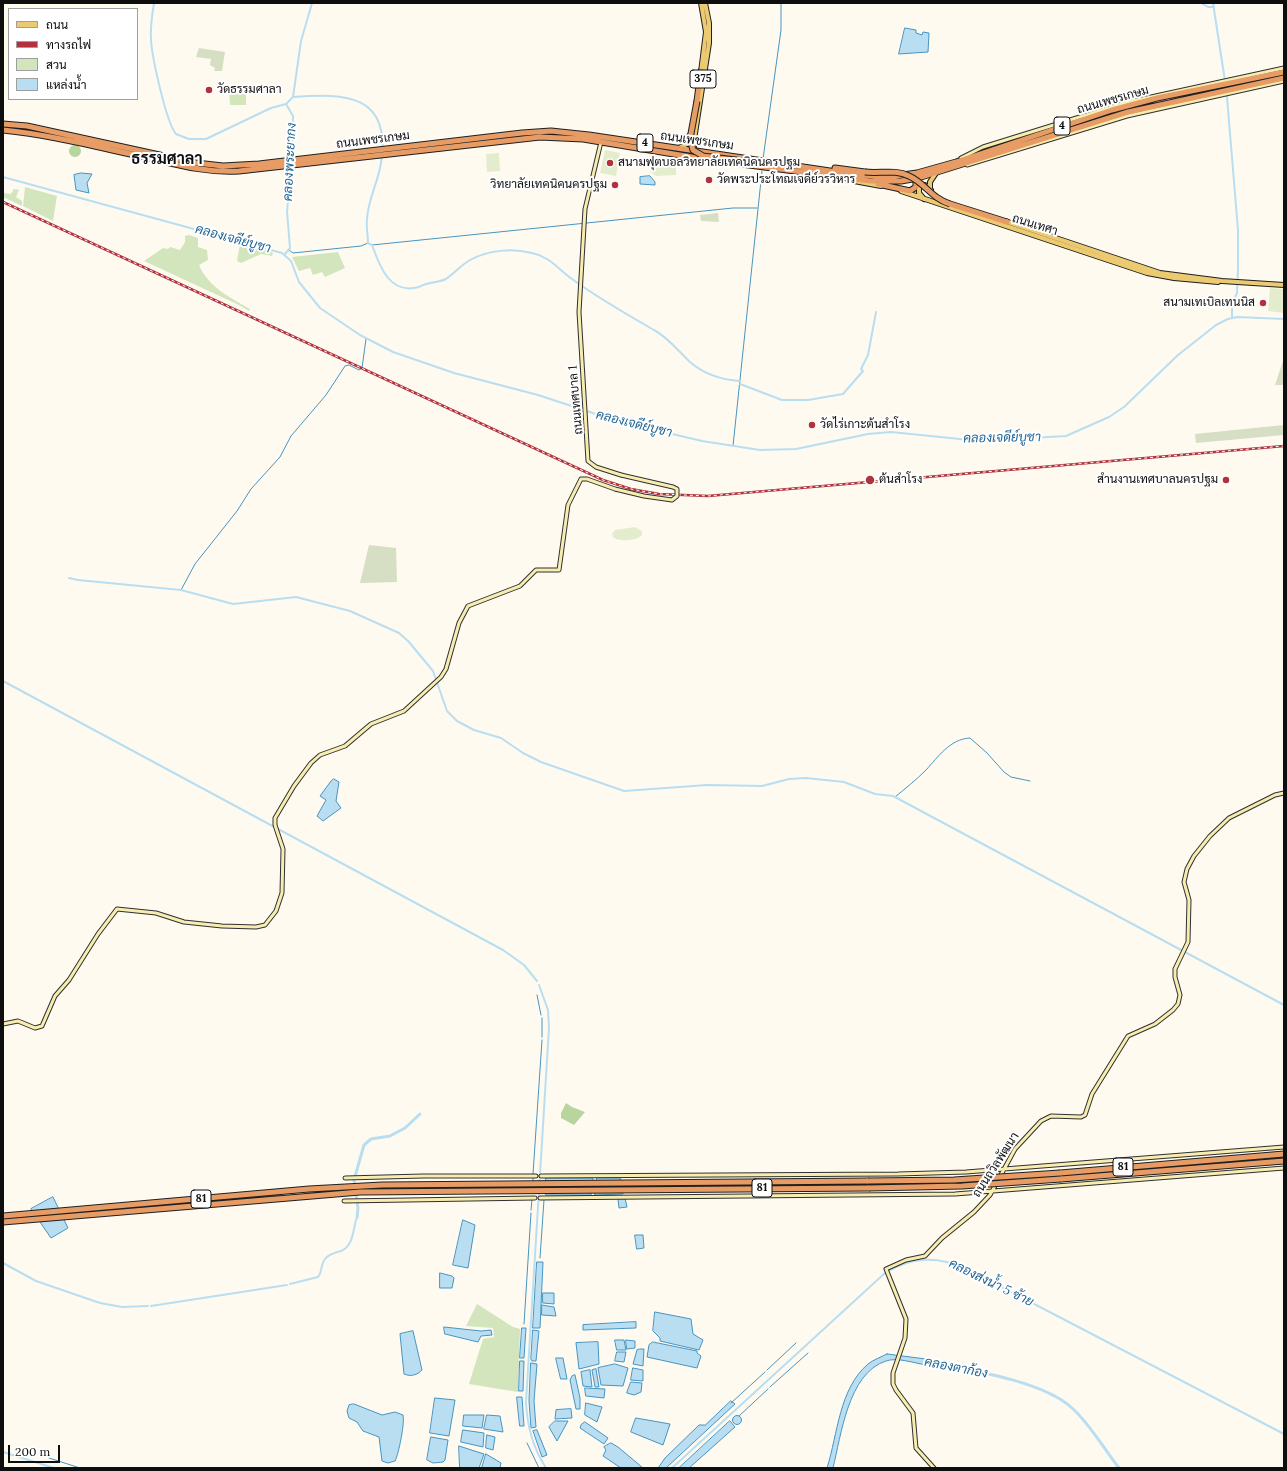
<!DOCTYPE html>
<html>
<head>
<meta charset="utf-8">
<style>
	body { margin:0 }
	#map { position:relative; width:1287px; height:1471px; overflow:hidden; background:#fefaf0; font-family:Lora,Sarabun,serif }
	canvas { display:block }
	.frame { position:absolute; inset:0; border:4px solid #0e0e0e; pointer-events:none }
	.legend { position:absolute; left:8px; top:8px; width:130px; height:92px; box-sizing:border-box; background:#fff; border:1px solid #9f9f9f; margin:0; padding:5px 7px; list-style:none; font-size:12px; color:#0e0e0e }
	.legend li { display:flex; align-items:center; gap:8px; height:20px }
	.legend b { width:20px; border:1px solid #9f9f9f }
	.scale { position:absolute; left:8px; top:1445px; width:52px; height:18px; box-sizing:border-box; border:2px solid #0e0e0e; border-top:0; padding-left:5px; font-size:12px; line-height:14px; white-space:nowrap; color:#0e0e0e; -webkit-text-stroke:3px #fff; paint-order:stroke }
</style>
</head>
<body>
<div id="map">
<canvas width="1287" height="1471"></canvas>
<div class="frame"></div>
<ul class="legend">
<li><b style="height:5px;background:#ecca72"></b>ถนน</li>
<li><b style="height:5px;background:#b1323d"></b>ทางรถไฟ</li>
<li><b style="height:11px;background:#d3e5bc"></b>สวน</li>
<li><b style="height:11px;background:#b9def1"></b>แหล่งน้ำ</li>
</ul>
<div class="scale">200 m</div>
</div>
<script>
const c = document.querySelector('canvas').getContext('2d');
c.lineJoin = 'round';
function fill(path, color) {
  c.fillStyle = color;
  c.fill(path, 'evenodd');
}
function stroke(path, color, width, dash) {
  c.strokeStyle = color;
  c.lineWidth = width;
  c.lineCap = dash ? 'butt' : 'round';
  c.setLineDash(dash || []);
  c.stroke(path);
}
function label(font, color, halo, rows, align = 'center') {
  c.font = font + ' Lora,Sarabun,serif';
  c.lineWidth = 4;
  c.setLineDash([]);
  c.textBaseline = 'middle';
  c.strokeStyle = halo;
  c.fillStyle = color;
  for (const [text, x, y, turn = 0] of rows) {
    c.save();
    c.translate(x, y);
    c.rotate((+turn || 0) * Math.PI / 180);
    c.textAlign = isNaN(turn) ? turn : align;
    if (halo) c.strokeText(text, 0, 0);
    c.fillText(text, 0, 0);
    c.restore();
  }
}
fill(new Path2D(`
	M229,89H246V105H230Z
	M25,187L57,196L53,221L23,206Z
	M14,189L19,190L16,197L22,201V206L3,197V193L11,194Z
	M189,235L198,238V247L207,250L208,260L199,265C208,287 231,298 250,309L249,311L239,305L144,261L163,248L168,249L170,247L180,250L185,242V236Z
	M240,244L269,251L273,253L272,256L261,254L241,263L237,261Z
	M338,252L345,268L325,277L322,272L313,275L310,268L299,271L292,257Z
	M477,1304L513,1327L520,1329L518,1392L469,1384L483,1339L494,1337L493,1328L466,1326Z`), '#d3e5bc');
fill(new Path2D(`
	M69 151a6 6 0 1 1 12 0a6 6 0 1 1-12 0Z
	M566,1103L572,1107L585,1112L574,1125L561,1118V1113Z`), '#b8d59d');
fill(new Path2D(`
	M199,48L225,52L222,71H214L215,68L210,65L211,59L196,57Z
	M718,213L719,222L701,221L700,215Z
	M1283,361L1284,385H1275Z
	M1284,425V435L1196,443L1195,434Z
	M369,545L396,548L397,582L360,583Z`), '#d6dec3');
fill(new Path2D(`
	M605,150L620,153L616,176L600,173Z
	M499,153L500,171L487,172L486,154Z
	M653,157L676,160V175L656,176L650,172Z
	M1270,288L1284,289V313L1268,311Z
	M635,527L642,531V535C637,541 618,542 613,537L612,534L615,530Z`), '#e3edcd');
const water = new Path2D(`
	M905,28L916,30V33L922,35L923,32L929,33L928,52L899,54Z
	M81,173L92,174L87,183L89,193L76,190L74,175Z
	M650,176L655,182V185L640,184V177Z
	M334,779L339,782L336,801L341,808L323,821L317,816L326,800L320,796L331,781Z
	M546,1178H593L591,1195H546Z
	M597,1178H620L623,1185V1194L595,1195Z
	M53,1197L68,1228L51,1238L31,1209Z
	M625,1198L627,1207L619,1208L618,1199Z
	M463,1220L475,1225L468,1268L453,1265Z
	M635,1235H643L644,1248L637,1249Z
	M537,1262H543L540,1328H533Z
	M440,1273L452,1276L454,1278L452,1288H440Z
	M543,1293H554V1304L543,1303Z
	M542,1305L554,1307L556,1316L542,1315Z
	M655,1312L691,1319L693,1334L703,1340L699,1350L660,1341V1338L653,1331Z
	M636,1322V1328L583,1330V1325Z
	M444,1327L481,1331L491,1330L492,1335L481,1336L478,1342L445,1334Z
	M522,1328H526L524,1358H520Z
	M533,1330L539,1331L536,1361H532L531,1359Z
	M413,1331L422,1370C417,1375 411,1377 404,1374L400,1334Z
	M615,1340H624L626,1350H617Z
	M626,1340L635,1341V1348L627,1349Z
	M598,1342L599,1364L579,1369L576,1343Z
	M653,1342L697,1351V1353L701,1356L697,1368L647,1357L649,1345Z
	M640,1349H644L643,1366L633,1364L637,1350Z
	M617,1352H626L624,1362L615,1361Z
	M887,1354L926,1359V1365C914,1363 897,1357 886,1361C848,1373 841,1436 833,1468H827C838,1433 839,1389 868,1364C873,1360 881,1357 887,1354Z
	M556,1358H563L567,1379H561Z
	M520,1361H524L523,1391H519Z
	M531,1363L537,1364L534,1401L536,1427L531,1428L529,1401Z
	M615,1364L628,1368L623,1386L601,1385L598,1368Z
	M633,1368L643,1370V1381L631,1380Z
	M596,1369L599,1387H595L592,1370Z
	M590,1370L592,1387L583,1386L581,1372Z
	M575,1375L580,1398V1409H576L570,1380L572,1376Z
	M631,1382L642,1383L641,1392L634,1395L627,1393Z
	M585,1388L605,1389L604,1398L586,1396Z
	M517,1397H522L524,1426H520Z
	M435,1398L455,1400L449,1436L430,1433Z
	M731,1401L735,1404L666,1468H658L665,1458L699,1425H705Z
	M586,1403L602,1407L597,1422L585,1415Z
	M354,1404L382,1415L395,1412L403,1415C405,1422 399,1453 395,1461L388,1463L382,1461L379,1437L363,1431L357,1422L349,1418L347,1411L349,1405Z
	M571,1409L572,1418L555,1419L556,1410Z
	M464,1415H484L482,1428L463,1426Z
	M487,1415L500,1416L503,1432L484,1429Z
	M732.5 1420a4.5 4.5 0 1 1 9 0a4.5 4.5 0 1 1-9 0Z
	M636,1418L670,1424L663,1445L631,1432Z
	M555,1421H568L557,1441L549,1427Z
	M730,1421L735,1427L689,1468H679Z
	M585,1422L608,1438L604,1444L580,1428L581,1425Z
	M463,1430L484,1433L483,1447L461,1442Z
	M537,1430L547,1455L542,1457L533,1431Z
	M487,1435L495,1437L493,1450L486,1448Z
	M431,1437L448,1440L445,1460L443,1462L433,1463L427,1460Z
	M611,1443L618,1447L643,1468H621L603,1456L606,1450L604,1447Z
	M459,1446L484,1454L479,1468H460Z
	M486,1454L501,1463L500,1468H482Z`);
fill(water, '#b9def1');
stroke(water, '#4794c1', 1);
stroke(new Path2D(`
	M763,159L781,30V3
	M372,245L733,208H757
	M289,250L293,253L361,246L368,243
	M733,446L762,171
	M181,590L195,564L237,511L251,489L280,457L291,436L326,395L345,366L349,365L359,370L362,368L366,339
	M895,797C906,788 916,780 926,770C938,757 950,739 970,738L987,753L1004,772L1011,777L1030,781
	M537,995L541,1015
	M542,1037V1018
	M533,1174L542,1040
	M533,1182V1178
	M531,1210L532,1199
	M540,1258L544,1200
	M524,1324L531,1213
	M767,1370L796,1343
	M770,1387L808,1353
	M731,1403L765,1372
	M739,1416L768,1389
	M527,1443L539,1468
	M49,1458L80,1468`), '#4794c1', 1);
stroke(new Path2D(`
	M154,3C152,15 150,27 151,40C152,57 166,122 176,134L189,139H206L271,108L286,104
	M1201,3L1208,7H1214
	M1213,3L1225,81
	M1226,85L1238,230V269L1237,293L1232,304V317
	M293,97C345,93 392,94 381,163C378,182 368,200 367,219C366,227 368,235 368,243L372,245C379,264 388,292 414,288C418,288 422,285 426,284C432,282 440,282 446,279C455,273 461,265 470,260C488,250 512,248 532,253C549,256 558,269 572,279C598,298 626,314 654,330C669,338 678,351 690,362C704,374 723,380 740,381
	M292,160L293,116L286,104L293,97L301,41L312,3
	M3,177L282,253L291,261L299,282L320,308L360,335L393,352L454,373L538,395L617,421L702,441L760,450L796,449L868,434L891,432L980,441L1066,436L1109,417L1124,407L1178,355L1216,325L1228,319L1237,317L1284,319
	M285,254L290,248L287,211L292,165
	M740,384L782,400H808L843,394L863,371L861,369L868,355L876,312
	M69,578L78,580L181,590L233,604L296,597L350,611L399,633L409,642L433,671L447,711L457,721L474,730L501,738L523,753L541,762L624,791L707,785L762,786L789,779L806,778L844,782L875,794L893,796L1284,1005
	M3,681L503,950L524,965L537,981
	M539,985L548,1010L549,1028L526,1402C527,1426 533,1448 546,1468
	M3,1263L36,1281L100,1303L122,1307L148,1306
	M290,1284L318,1277C323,1271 320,1262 327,1257C330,1254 337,1252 341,1251C353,1246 353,1231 356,1220
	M151,1306L287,1285
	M3,1452L54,1468
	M672,1468L885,1273C912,1256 938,1256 967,1269L1284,1434`), '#b9def1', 2);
stroke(new Path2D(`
	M357,1218L358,1208L354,1180L364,1145L371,1139L390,1136L405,1128L420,1114
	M923,1361C964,1369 1042,1380 1072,1408C1090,1424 1104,1449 1119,1468`), '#b9def1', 3);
const secondary = new Path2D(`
	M601,142L585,209L579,312L588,461L596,467L621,475
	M961,158L983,147L1128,102L1284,68
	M967,165L1127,116L1284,81
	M3,1024L18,1021L35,1028L42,1026L55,996L69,980L98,934L117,909L156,913L184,922L222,926L256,927L265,925L276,911L282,893L283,849L275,825V818L294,786L311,763L320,755L345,746L371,724L404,711L441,677L446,669L459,623L468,606L520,586L536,570H559L568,505L581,479H587L615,489
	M541,1176L898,1174L966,1172L1284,1147
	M345,1178L423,1176H536
	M540,1198L955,1194L1284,1168
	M344,1201L535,1198
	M934,1468L916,1448L913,1413L896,1390L893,1384V1373L905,1338L906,1319L886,1269L906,1260L925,1256L942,1238L974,1212L990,1195L1015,1149L1041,1121L1051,1116L1081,1117L1085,1115L1092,1094L1128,1036L1155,1024L1173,1010L1178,1004L1180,995L1175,977V969L1188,942L1189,900L1184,882L1187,869L1194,856L1210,836L1229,818L1275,795L1284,793`);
const primary = new Path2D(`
	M701,72L706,32L701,3
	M694,147V140L709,43V23L705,3
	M679,148L687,144L689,136
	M854,181L881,186
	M930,188V182L936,173
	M901,191L1147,273L1174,278L1218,282
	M924,199L919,193V186L925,185L931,190
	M1005,221L1160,273L1222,281L1284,285`);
const highway = new Path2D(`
	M697,101L701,71
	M3,124L27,126L196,163L223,166L259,164L522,133L551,131L589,135L850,174L888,177L917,173L956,162L1112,110L1157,98L1284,72
	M3,130C53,135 101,148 149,158C179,165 208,173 239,171L540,137L583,139L704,159L870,181H901L918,178L1128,112L1284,78
	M835,168L865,172
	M878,184L910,191L916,187V180
	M950,204L1007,222
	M1060,1173L1284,1154
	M1061,1179L1284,1161
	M3,1216L309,1189L382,1185L868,1181
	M3,1222L360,1192L869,1188`);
stroke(secondary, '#303030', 5);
stroke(primary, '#1f1f1f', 6);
stroke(highway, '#1f1f1f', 7);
stroke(secondary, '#f8edb1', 3);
stroke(primary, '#ecca72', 4);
stroke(highway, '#e79c65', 5);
const rail = new Path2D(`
	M3,202L603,480L631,489L659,494L708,496L1284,446`);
stroke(rail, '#b1323d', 2.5);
stroke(rail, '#fff', 1, [3]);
const secondaryBridge = new Path2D(`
	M615,489L644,496L672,500L677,496V489L673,487L621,475`);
const highwayBridge = new Path2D(`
	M697,101L690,139L693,150L703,156L751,162
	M865,172C880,174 895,169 909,176C925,183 931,198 950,204
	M868,1181L954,1180L1060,1173
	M869,1188L962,1186L1061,1179`);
stroke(secondaryBridge, '#303030', 5, []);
stroke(highwayBridge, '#1f1f1f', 7, []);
stroke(secondaryBridge, '#f8edb1', 3);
stroke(highwayBridge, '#e79c65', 5);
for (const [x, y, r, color] of [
	[209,90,4,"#b1323d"],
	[610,163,4,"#b1323d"],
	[709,180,4,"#b1323d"],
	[615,185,4,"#b1323d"],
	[1263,303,4,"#b1323d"],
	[812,425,4,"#b1323d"],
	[870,480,5,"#b1323d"],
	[1226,480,4,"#b1323d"]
]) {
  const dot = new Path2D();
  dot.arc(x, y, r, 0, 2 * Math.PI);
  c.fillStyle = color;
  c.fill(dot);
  stroke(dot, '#fff', 1.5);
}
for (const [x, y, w] of [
	[703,79,26],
	[1062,126,16],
	[645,143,16],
	[1123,1167,20],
	[762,1188,20],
	[201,1199,20]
]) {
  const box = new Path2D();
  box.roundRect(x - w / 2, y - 9, w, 18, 3);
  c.fillStyle = '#fff';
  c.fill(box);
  stroke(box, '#0e0e0e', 1);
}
label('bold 11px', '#0e0e0e', null, [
	["375",703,79],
	["4",1062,126],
	["4",645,143],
	["81",1123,1167],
	["81",762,1188],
	["81",201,1199]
]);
label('12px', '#0e0e0e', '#fff', [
	["วัดธรรมศาลา",217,90],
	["สนามฟุตบอลวิทยาลัยเทคนิคนครปฐม",618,163],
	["วัดพระประโทณเจดีย์วรวิหาร",717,180],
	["วิทยาลัยเทคนิคนครปฐม",607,185,"right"],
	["สนามเทเบิลเทนนิส",1255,303,"right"],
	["วัดไร่เกาะต้นสำโรง",820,425],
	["ต้นสำโรง",879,480],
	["สำนงานเทศบาลนครปฐม",1218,480,"right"]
], 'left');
label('12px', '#0e0e0e', '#fff', [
	["ถนนเพชรเกษม",1113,100,-16],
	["ถนนเพชรเกษม",373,140,-7],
	["ถนนเพชรเกษม",697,141,8],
	["ถนนเทศา",1035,225,17],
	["ถนนเทศบาล 1",576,400,-95],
	["ถนนถวิลพัฒนา",996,1165,-57]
]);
label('italic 13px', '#226695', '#fff', [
	["คลองพระยากง",290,162,-87],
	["คลองเจดีย์บูชา",233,239,15],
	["คลองเจดีย์บูชา",634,424,14],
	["คลองเจดีย์บูชา",1002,438,-1],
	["คลองส่งน้ำ 5 ซ้าย",991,1283,26],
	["คลองตาก้อง",956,1368,11]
]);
label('bold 16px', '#0e0e0e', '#fff', [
	["ธรรมศาลา",167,159]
]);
</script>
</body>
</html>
